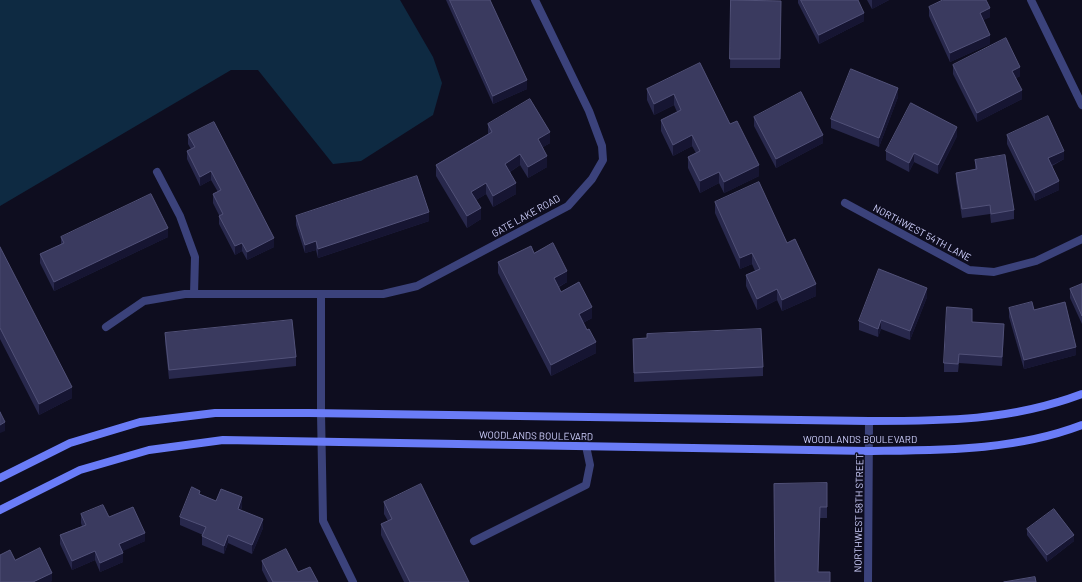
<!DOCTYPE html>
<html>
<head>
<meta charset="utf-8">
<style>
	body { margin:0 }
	canvas { display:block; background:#0e0d1f }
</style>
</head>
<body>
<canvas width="1082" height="582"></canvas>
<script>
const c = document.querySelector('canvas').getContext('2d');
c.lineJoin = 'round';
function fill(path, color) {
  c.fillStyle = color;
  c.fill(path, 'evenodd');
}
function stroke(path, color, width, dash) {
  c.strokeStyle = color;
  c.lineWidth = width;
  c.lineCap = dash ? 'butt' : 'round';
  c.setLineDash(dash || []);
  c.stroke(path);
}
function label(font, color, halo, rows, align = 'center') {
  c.font = font + ' Barlow,sans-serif';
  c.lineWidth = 3;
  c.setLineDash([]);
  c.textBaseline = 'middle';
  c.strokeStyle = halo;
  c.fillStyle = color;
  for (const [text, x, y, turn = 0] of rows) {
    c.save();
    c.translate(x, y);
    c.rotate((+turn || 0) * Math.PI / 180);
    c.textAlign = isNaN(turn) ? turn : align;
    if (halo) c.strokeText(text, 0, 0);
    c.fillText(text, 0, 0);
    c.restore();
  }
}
fill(new Path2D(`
	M0,0H400L433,57L442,83L433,115L361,161L333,164L258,70H231L0,206Z`), '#0e2a42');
stroke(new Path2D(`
	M157,172L180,216L195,257L194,294
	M106,327L144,301L185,294H383L417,286L568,206L592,179L603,160L602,146L589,111L535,0
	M321,413V295
	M474,541L586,485L590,465L586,446`), '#3b427b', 8);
stroke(new Path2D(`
	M1031,0L1082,105
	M845,203L969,270L994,272L1036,261L1082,239
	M321,413L323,521L353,582
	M868,582L869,421`), '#3b427b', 8);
stroke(new Path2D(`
	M0,478L70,443L140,422L215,413H309L869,421C945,421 1010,421 1082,394
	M0,510L80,470L149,450L223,440L869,451C941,450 1014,451 1082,425`), '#6a7cf7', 8);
fill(new Path2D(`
	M446,0H490L527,89L493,104Z
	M731,0L781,1L780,68H730Z
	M798,0H858L864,21L819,44L798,3Z
	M867,0H889L872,9Z
	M929,7L990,17L983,20L990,44L950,62L929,16Z
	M700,63L730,124L759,176L724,193L719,183L700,193L688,168V157L696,153L692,146L673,156L661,131V120L677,112L674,105L654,115L647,100V89Z
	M953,65L1020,76L1016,78L1022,99L977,122L953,74Z
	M898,97L879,147L831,128V119Z
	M754,117L823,143L776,168L754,126Z
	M488,124L550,143L543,147L547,167L528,178L520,165L510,172L516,194L493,207L486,194L476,200L481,219L467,228L436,176V165L488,134Z
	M188,135L274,247L247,260L242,251L235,255L219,224V215L213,203V194L218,192L211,180L200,186L187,159V151L191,149L188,144Z
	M1007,135L1064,159L1052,166L1059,190L1035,201L1007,144Z
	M957,136L938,174L914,162L909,172L886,160V151Z
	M975,160L1014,210V219L991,223L990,214L962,218L956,181V173L975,169Z
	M715,202L787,243L816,296L782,311L777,300L757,310L746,286V275L755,271L752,264L740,269L715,213Z
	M296,216L429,221L318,258L316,250L305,253L296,225Z
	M61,237H168L54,291L40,263V254L61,245Z
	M0,248L72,398L39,415L0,339Z
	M534,253L567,282L559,287L561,292L592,318L583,323L596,353L551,376L498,273V262Z
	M1082,284V324L1070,298V289Z
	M927,297L910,340L881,329L878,337L859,330V321Z
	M1009,308L1034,310L1076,355L1024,369L1009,317Z
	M972,322L1004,333L1002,366L959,363L958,372H944V363Z
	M165,333L296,357V366L169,379L165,342Z
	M647,334L763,367V376L634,382L633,339L647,338Z
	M827,483V518H820L818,572L775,582Z
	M200,494L216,501L242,506L241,510L263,528L252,554L228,543L224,554L202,545V536L203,535L180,525V517Z
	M384,502L469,582H404L381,535V524L388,521L384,514Z
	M81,514L109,517L145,541L122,551L123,562L100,572L95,560L72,570L60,544V535L82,526L81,523Z
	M1027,529L1074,541L1047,562L1027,535Z
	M262,561L298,572L318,582H268L262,570Z`), '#28284c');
fill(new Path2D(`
	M872,0H889L872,9Z
	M990,8V17L980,22V13Z
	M864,13V21L819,44V35Z
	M990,35V44L950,62V53Z
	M1020,67V76L1012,80V71Z
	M527,80V89L493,104V96Z
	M898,88V97L879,147V138Z
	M1022,90V99L977,122V113Z
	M674,94V105L654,115V104Z
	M957,127V136L938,174V165Z
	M550,132V143L538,150V139Z
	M692,135V146L673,156V145Z
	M823,135V143L776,168V159Z
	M1064,151V159L1048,167V158Z
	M914,153V162L909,172V163Z
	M520,154V165L505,175V164Z
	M547,156V167L528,178V167Z
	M759,165V176L724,193V182Z
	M211,171V180L200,186V177Z
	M719,172V183L700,193V181Z
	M1059,181V190L1035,201V193Z
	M486,183V194L471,203V192Z
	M516,183V194L493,207V196Z
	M481,208V219L467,228V216Z
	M429,212V221L318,258V249Z
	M168,228V237L54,291V282Z
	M274,238V247L247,260V252Z
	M316,241V250L305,253V245Z
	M242,243V251L235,255V246Z
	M752,253V264L740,269V258Z
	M567,271V282L554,289V278Z
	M816,284V296L782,311V300Z
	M927,288V297L910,340V331Z
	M777,289V300L757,310V299Z
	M592,307V318L579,325V314Z
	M881,320V329L878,337V329Z
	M1004,324V333L1002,366V357Z
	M596,342V353L551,376V365Z
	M1076,347V355L1024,369V360Z
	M72,387V398L39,415V404Z
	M5,422V431L0,433V425Z
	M242,497V506L238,517V509Z
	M263,519V528L252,554V545Z
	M145,533V541L119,553V544Z
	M228,535V543L224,554V546Z
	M1074,535V541L1047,562V555Z
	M95,551V560L72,570V561Z
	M123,553V562L100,572V563Z
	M52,573V581L51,582H33Z`), '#161532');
const building = new Path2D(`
	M450,0H490L527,80L493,96Z
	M731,0L781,1L780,59H730Z
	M801,0H858L864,13L819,35Z
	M943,0H986L990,8L980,13L990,35L950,53L929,7Z
	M1006,38L1020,67L1012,71L1022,90L977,113L953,65Z
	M700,63L730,124L737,121L759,165L724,182L719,172L700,181L688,157L700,151L692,135L673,145L661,120L681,110L674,94L654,104L647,89Z
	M851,69L898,88L879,138L831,119Z
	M801,92L823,135L776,159L754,117Z
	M530,99L550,132L538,139L547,156L528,167L520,154L505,164L516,183L493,196L486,183L471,192L481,208L467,216L436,165L492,132L488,124Z
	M911,103L957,127L938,165L914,153L909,163L886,151Z
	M1048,116L1064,151L1048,158L1059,181L1035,193L1007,135Z
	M214,122L274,238L247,252L242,243L235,246L219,216L223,214L213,194L221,190L211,171L200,177L187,151L195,147L188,135Z
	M1005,155L1014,210L991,214L990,205L962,209L956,173L977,169L975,160Z
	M417,176L429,212L318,249L316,241L305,245L296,216Z
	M759,182L787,243L795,239L816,284L782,300L777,289L757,299L746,275L760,269L752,253L740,258L715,202Z
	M151,194L168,228L54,282L40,254L64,243L61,237Z
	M553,243L567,271L554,278L561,292L579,282L592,307L579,314L587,330L589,329L596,342L551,365L498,262L531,246L534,253Z
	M0,247L72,387L39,404L0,328Z
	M879,269L927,288L910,331L881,320L878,329L859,321Z
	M1082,284V316L1070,289Z
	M1032,302L1034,310L1065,302L1076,347L1024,360L1009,308Z
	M947,307L972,309V322L1004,324L1002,357L959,354L958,364L944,363Z
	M292,320L296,357L169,370L165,333Z
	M761,329L763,367L634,373L633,339L647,338V334Z
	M0,412L5,422L0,425Z
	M827,483V507H820L818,572H830V582H775L774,484Z
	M421,484L469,582H410L381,524L392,519L384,502Z
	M192,487L200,491L199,494L216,501L221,489L242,497L238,509L263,519L252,545L228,535L224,546L202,536L206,527L180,517Z
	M103,505L109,517L133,507L145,533L119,544L123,553L100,563L95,551L72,561L60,535L86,525L81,514Z
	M1054,509L1074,535L1047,555L1027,529Z
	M40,548L52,573L33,582H0V555L10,550L15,560Z
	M286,549L298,572L310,567L318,582H273L262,561Z
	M1035,577L1036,582H1004Z`);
fill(building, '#3a3a5f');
stroke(building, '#515178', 1);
label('10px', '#cecffc', '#0e0d1f', [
	["GATE LAKE ROAD",526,216,-29],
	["NORTHWEST 54TH LANE",922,233,28],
	["WOODLANDS BOULEVARD",536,436,1],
	["WOODLANDS BOULEVARD",860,440],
	["NORTHWEST 58TH STREET",859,513,-89]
]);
</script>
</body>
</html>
